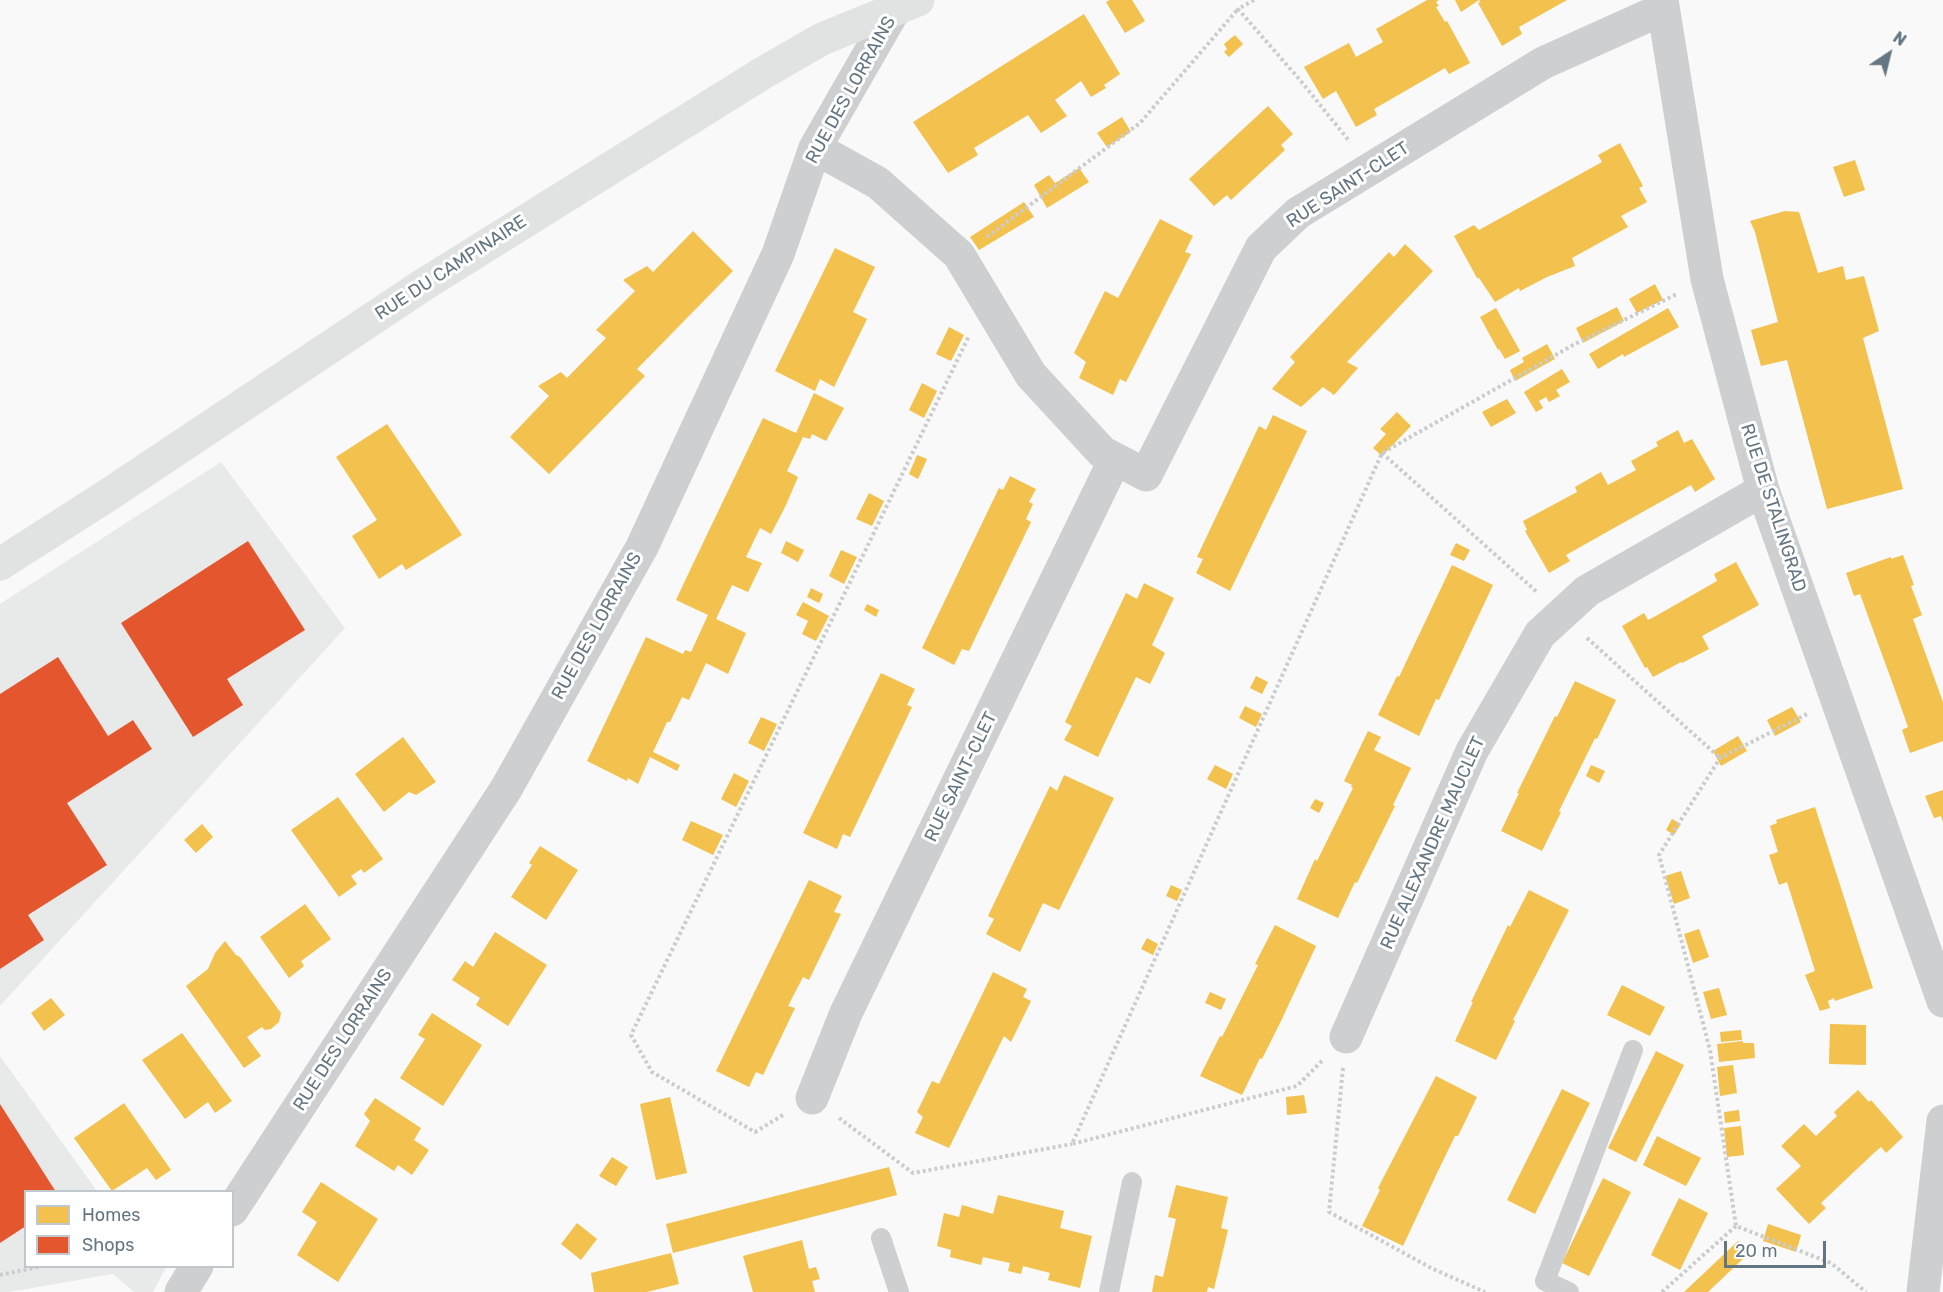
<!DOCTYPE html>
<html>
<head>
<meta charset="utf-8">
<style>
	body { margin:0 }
	#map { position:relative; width:1943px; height:1292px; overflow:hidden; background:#f9f9f9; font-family:Rubik,sans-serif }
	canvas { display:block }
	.legend { position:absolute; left:24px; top:1190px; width:210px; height:78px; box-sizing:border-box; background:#fff; border:2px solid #c1c8cd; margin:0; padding:8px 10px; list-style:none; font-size:18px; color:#657683 }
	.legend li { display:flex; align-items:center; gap:12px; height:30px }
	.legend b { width:30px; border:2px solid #c1c8cd }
	.north { position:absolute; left:1859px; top:24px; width:60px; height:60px; -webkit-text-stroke:4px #fff; paint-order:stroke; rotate:35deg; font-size:16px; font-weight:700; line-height:24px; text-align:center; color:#657683 }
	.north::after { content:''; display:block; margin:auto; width:21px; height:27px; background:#657683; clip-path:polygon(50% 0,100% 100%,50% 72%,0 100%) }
	.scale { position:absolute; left:1724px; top:1241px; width:102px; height:27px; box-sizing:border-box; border:3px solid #657683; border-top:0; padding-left:8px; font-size:18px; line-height:21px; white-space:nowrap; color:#657683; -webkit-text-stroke:4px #fff; paint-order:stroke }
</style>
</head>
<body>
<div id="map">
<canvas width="1943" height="1292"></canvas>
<ul class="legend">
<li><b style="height:16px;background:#f2c14e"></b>Homes</li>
<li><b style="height:16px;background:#e4572e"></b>Shops</li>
</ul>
<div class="north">N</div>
<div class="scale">20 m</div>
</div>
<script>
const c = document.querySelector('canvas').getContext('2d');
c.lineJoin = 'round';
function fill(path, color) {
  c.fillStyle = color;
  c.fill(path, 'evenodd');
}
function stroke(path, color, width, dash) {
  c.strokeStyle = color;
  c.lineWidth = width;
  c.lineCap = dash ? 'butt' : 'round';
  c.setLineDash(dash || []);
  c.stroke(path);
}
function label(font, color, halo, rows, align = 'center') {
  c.font = font + ' Rubik,sans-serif';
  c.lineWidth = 6;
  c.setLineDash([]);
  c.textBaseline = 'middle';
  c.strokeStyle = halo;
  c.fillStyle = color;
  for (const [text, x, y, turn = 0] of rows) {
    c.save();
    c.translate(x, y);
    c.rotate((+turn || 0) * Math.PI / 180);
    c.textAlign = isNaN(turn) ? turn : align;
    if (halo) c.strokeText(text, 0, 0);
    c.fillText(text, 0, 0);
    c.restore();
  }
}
fill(new Path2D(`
	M221,462L345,628L0,1006V604Z
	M0,1056L97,1191L26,1192V1266L166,1267L153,1292H134L113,1274L9,1292H0Z`), '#e8e9e9');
fill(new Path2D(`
	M1110,0H1132L1145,21L1125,33L1106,2Z
	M1427,0H1439L1436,2L1439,6L1436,7L1445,22L1447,21L1470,63L1449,74L1445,68L1374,109L1377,115L1356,127L1336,91L1323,99L1304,67L1349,43L1356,57L1383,42L1376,29Z
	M1455,0H1479L1461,12Z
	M1479,0H1567L1519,27L1522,34L1502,46L1478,3L1480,2Z
	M1084,14L1120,74L1104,85L1106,88L1091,97L1081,81L1055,100L1067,116L1041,133L1028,115L974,148L978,155L948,173L913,122Z
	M1235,35L1243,44L1229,57L1224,52L1227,49L1224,44Z
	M1268,106L1293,134L1281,145L1285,150L1231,200L1227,195L1214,206L1189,179Z
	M1122,117L1131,132L1107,147L1097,133Z
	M1620,143L1643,186L1639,188L1647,202L1621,216L1628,227L1572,258L1575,266L1547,277L1520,291L1519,288L1495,302L1479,278H1477L1454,236L1474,225L1479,230L1602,162L1598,155Z
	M1855,160L1865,190L1844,197L1833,167Z
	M1079,168L1089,182L1047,208L1034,185L1049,175L1055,183Z
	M1024,202L1034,217L979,250L970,237Z
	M1785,211L1799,212L1818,273L1843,266L1846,280L1864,276L1879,331L1863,338L1903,489L1827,509L1787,360L1761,366L1751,330L1778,322L1755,232L1750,221Z
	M1160,219L1193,236L1185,252L1191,254L1126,382L1120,379L1113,395L1079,378L1086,362L1074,353L1105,291L1118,298Z
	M693,231L733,271L637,369L645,376L549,474L510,437L549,396L538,386L561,372L567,378L606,338L596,330L635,291L623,280L647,266L653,272Z
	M1405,244L1433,271L1347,362L1358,368L1334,395L1323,387L1301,407L1272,389L1295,362L1290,357L1389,252L1394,257Z
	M835,248L875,267L853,312L867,319L834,387L820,379L815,391L775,371Z
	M1655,284L1663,300L1637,313L1629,299Z
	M1617,307L1624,321L1583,343L1576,328Z
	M1496,308L1520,351L1505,359L1499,349L1498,350L1480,317Z
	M1668,308L1679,327L1624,357L1623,354L1598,369L1589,354Z
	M949,327L964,335L951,361L936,354Z
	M1547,344L1555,359L1515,381L1510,370L1524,362L1522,358Z
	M1562,369L1570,382L1556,390L1560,396L1549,402L1546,397L1539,401L1543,408L1536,412L1524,392Z
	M922,383L937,391L924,418L909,410Z
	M814,393L844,408L826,441L812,434L810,439L803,437L787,471L798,477L786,505L771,534L760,528L746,557L762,563L748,592L732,585L716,619L746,633L728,674L706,663L689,700L682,697L670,722H667L653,752L680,765L677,771L650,757L638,784L628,778L627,781L587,761L646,637L683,654L685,650L691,652L708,615L676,600L691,568L763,418L796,433Z
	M1507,399L1516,413L1491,427L1482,412Z
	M1397,412L1411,426L1382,456L1373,448L1386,434L1380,429Z
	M1273,415L1307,431L1230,591L1196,573L1203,559L1197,557L1259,426L1266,430Z
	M387,424L462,535L406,570L402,564L379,579L352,536L377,520L336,457Z
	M1678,430L1684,443L1692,439L1715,479L1695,492L1691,485L1630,519L1566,555L1570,561L1549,573L1525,531L1527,530L1523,521L1577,492L1575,487L1601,472L1608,485L1636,470L1631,461L1658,446L1656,442Z
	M917,455L927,459L918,479L909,474Z
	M1010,476L1036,489L1029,502L1033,504L1026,519L1031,522L969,651L962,649L954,665L922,648L999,488L1003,490Z
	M869,493L884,501L872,526L856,519Z
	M786,541L804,550L798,562L781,553Z
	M1456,543L1470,550L1464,561L1450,555Z
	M841,550L857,557L844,584L829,576Z
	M1903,555L1914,585L1911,586L1922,615L1913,619L1943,702V741L1910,753L1902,730L1908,727L1895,690L1860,594L1854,596L1846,573L1891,557V559Z
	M1736,562L1759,605L1702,636L1709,649L1682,663L1681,662L1653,677L1647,667L1645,668L1622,626L1644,613L1648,620L1654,617L1717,581L1714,574Z
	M1452,565L1493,585L1439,700L1436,699L1419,736L1378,715L1397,676L1399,677Z
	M1144,583L1174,598L1152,645L1165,653L1150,684L1136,677L1098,757L1064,740L1072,726L1065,722L1126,593L1137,599Z
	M811,588L823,594L819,603L807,597Z
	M803,602L829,616L816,641L802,634L808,621L796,615Z
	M867,604L879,610L876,617L864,610Z
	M881,673L915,689L907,705L912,707L850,837L843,834L837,849L803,833Z
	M1256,676L1268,682L1262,694L1250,688Z
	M1575,681L1616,700L1597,739L1595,738L1559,811L1561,812L1542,851L1501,831L1519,793H1517L1555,716L1557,717Z
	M1245,706L1262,714L1256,727L1239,718Z
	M1792,707L1801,722L1775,736L1767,720Z
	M761,717L777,724L764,751L748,743Z
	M1368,731L1381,737L1374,750L1411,768L1393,805L1395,806L1357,883L1355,882L1338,918L1297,899L1315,859L1317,861L1353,788L1351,787L1352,785L1344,781Z
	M1738,736L1747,751L1721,766L1713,751Z
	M403,737L436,782L416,795L409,792L384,812L355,774Z
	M1215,765L1233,774L1226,789L1207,779Z
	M1591,765L1605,771L1599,783L1586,776Z
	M734,773L749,781L736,807L721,799Z
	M1064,775L1114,798L1059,910L1043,903L1020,952L986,934L994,919L988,916L1050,786L1057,791Z
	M1943,790V822L1941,816L1934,818L1925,796Z
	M338,797L383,859L364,873L361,869L351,876L357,884L339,897L291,830Z
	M1315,799L1324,803L1319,813L1310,808Z
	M1815,807L1873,988L1835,1001L1834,998L1828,1001L1830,1008L1820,1011L1805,975L1815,971L1787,882L1779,885L1769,855L1778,852L1770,826L1777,823L1776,820Z
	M1672,819L1681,824L1674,835L1666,830Z
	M691,821L723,835L713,855L682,840Z
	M202,824L213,837L196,853L184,840Z
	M540,846L578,870L546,920L511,897L532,865L529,863Z
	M1681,871L1690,898L1674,904L1665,876Z
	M809,880L842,896L834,912L841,914L809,980L803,977L788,1006L795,1008L763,1075L756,1072L749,1087L716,1071Z
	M1171,885L1182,890L1177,901L1166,896Z
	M1529,890L1569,910L1513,1020L1515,1021L1496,1060L1455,1041L1473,1002H1471L1508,925L1510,927Z
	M305,904L331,939L301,961L304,966L289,978L260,937Z
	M1275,925L1316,946L1281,1021L1262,1059L1260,1058L1242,1095L1200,1076L1220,1036L1222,1037L1258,965L1255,964Z
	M1699,929L1709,957L1693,963L1684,934Z
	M495,932L547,965L508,1026L476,1005L480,998L452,980L465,961L473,967Z
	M1147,938L1158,944L1153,955L1141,949Z
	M225,941L236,955L240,957L281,1013L279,1022L271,1029L265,1030L262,1027L247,1037L261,1056L244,1068L186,986L208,969L215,953Z
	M993,972L1027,989L1023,997L1031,1001L1011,1042L1004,1036L949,1148L915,1133L923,1117L917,1112L932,1081L939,1084Z
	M1622,985L1665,1007L1650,1036L1607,1015Z
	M1719,988L1727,1015L1711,1019L1703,992Z
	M1210,992L1226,999L1221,1010L1205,1003Z
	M51,998L65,1015L44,1031L31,1013Z
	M432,1013L482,1045L443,1106L400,1078L425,1039L418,1035Z
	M1830,1024L1866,1025V1065L1829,1064Z
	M1741,1030L1742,1040L1721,1042L1720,1032Z
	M182,1033L232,1101L215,1113L208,1102L185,1119L142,1060Z
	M1743,1041V1043H1754L1755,1058L1719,1062L1717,1044Z
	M1656,1051L1684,1065L1636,1162L1608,1148Z
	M1733,1065L1737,1093L1720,1096L1717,1067Z
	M1436,1076L1477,1097L1458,1136H1455L1438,1171L1403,1246L1362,1226L1380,1190L1378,1188L1379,1186Z
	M1562,1089L1590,1103L1535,1214L1507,1200Z
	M1858,1090L1869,1102L1871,1100L1903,1137L1886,1153L1881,1147L1875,1152L1821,1203L1826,1208L1809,1224L1776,1189L1801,1166L1781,1146L1804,1124L1816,1136L1837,1116L1834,1112Z
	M1304,1095L1307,1113L1287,1115L1286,1097Z
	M670,1097L687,1173L656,1180L640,1104Z
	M375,1098L421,1128L414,1140L429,1150L412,1175L398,1165L394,1171L355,1146L370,1121L364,1114Z
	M124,1103L171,1170L156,1180L147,1168L112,1191L74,1138Z
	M1739,1110L1740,1121L1725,1123L1724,1112Z
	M1741,1126L1744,1155L1727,1157L1724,1128Z
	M1657,1136L1701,1158L1686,1186L1643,1165Z
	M612,1157L628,1167L616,1186L599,1176Z
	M889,1167L897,1195L673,1253L666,1224Z
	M1603,1178L1631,1192L1589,1276L1562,1263Z
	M321,1182L378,1219L338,1282L297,1255L317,1222L302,1212Z
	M1176,1185L1228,1197L1221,1228L1228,1230L1214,1289L1208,1287L1207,1292H1152L1155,1275L1163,1277L1176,1219L1168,1217Z
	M998,1195L1064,1211L1060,1228L1092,1236L1080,1288L1048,1280L1050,1273L1023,1266L1021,1274L1008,1271L1010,1263L983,1257L981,1265L950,1257L951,1250L937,1246L944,1213L959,1217L962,1205L993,1214Z
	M1679,1198L1708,1213L1680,1270L1651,1255Z
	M577,1223L597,1239L581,1260L561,1244Z
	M1768,1224L1801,1235L1796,1252L1763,1241Z
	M802,1240L809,1269L816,1267L820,1279L812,1281L815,1292H753L743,1256Z
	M1738,1241L1749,1253L1708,1292H1684Z
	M671,1253L679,1284L647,1292H594L591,1273Z`), '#f2c14e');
fill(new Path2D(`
	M248,541L305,630L227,679L243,705L193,737L121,623Z
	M58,657L108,736L133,720L152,749L67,803L107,865L28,915L44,940L0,969V694Z
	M0,1104L56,1192H26V1226L0,1243Z`), '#e4572e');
stroke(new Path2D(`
	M1254,0L1238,9L1300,80L1350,142
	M987,237L1140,123L1238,9
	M1382,453L1537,592
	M1587,638L1720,758
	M1807,714L1720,758L1659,855L1710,1050L1736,1226L1831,1263L1866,1292
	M1322,1061L1297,1086L1072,1144L1382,453L1575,344L1677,294
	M1343,1068L1329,1212L1433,1269L1485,1292
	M783,1115L755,1132L652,1072L631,1035L969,336
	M839,1118L913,1173L1072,1144
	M0,1275L43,1266
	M1662,1292L1736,1226`), '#cbcccd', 4, [3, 3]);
stroke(new Path2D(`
	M881,1238L899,1292
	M1109,1292L1132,1182
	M1569,1292L1545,1281L1633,1050`), '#cecfd0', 20);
stroke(new Path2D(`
	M1662,0L1707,279L1763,490L1943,1001
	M815,148L878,183L959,255L1031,375L1102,452L1146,475L1261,248L1298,213L1543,63L1663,9
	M1346,1037L1472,751L1540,634L1587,591L1763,490
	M812,1098L846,1013L1115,459
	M232,1210L506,789L642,547L778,254L815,148L896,7
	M181,1292L197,1266
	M1923,1292L1943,1121`), '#cecfd0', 33);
stroke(new Path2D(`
	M0,564L105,497L423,285L763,73L822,39L918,0`), '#e1e2e2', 33);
label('18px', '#657683', '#fff', [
	["RUE DES LORRAINS",851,90,-61],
	["RUE SAINT-CLET",1348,185,-33],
	["RUE DU CAMPINAIRE",451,268,-33],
	["RUE DE STALINGRAD",1773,508,72],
	["RUE DES LORRAINS",597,626,-61],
	["RUE SAINT-CLET",961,777,-64],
	["RUE ALEXANDRE MAUCLET",1433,843,-66],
	["RUE DES LORRAINS",343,1040,-57]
]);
</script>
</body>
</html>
